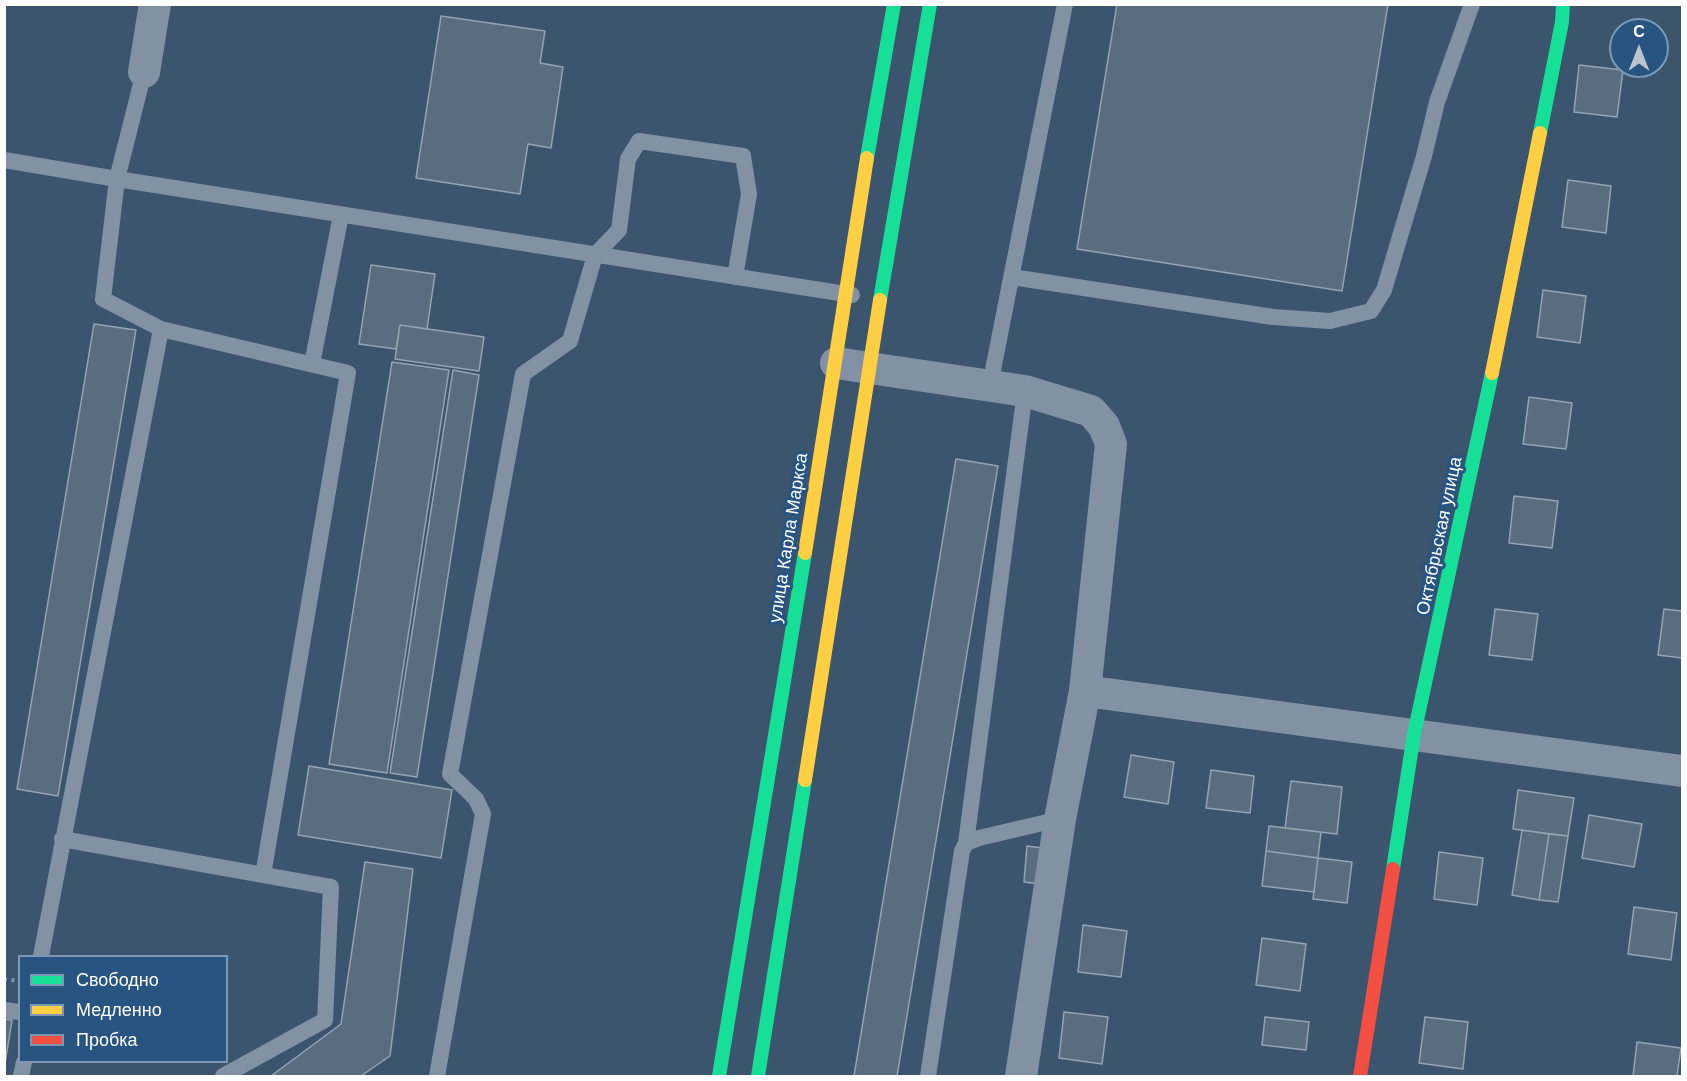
<!DOCTYPE html>
<html>
<head>
<meta charset="utf-8">
<style>
	body { margin:0 }
	#map { position:relative; width:1687px; height:1081px; overflow:hidden; background:#3c556e; font-family:Arial,sans-serif }
	canvas { display:block }
	.frame { position:absolute; inset:0; border:6px solid #fff; pointer-events:none }
	.legend { position:absolute; left:18px; top:955px; width:210px; height:108px; box-sizing:border-box; background:#285482; border:2px solid #7e98b4; margin:0; padding:8px 10px; list-style:none; font-size:18px; color:#fff }
	.legend li { display:flex; align-items:center; gap:12px; height:30px }
	.legend b { width:30px; border:2px solid #7e98b4 }
	.north { position:absolute; left:1609px; top:18px; width:60px; height:60px; box-sizing:border-box; background:#285482; border:2px solid #7e98b4; border-radius:50%; rotate:0deg; font-size:16px; font-weight:700; line-height:24px; text-align:center; color:#fff }
	.north::after { content:''; display:block; margin:auto; width:21px; height:27px; background:#bbc4cc; clip-path:polygon(50% 0,100% 100%,50% 72%,0 100%) }
</style>
</head>
<body>
<div id="map">
<canvas width="1687" height="1081"></canvas>
<div class="frame"></div>
<ul class="legend">
<li><b style="height:8px;background:#16e098"></b>Свободно</li>
<li><b style="height:8px;background:#ffcf43"></b>Медленно</li>
<li><b style="height:8px;background:#f24e42"></b>Пробка</li>
</ul>
<div class="north">С</div>
</div>
<script>
const c = document.querySelector('canvas').getContext('2d');
c.lineJoin = 'round';
function fill(path, color) {
  c.fillStyle = color;
  c.fill(path, 'evenodd');
}
function stroke(path, color, width, dash) {
  c.strokeStyle = color;
  c.lineWidth = width;
  c.lineCap = dash ? 'butt' : 'round';
  c.setLineDash(dash || []);
  c.stroke(path);
}
function label(font, color, halo, rows, align = 'center') {
  c.font = font + ' Arial,sans-serif';
  c.lineWidth = 6;
  c.setLineDash([]);
  c.textBaseline = 'middle';
  c.strokeStyle = halo;
  c.fillStyle = color;
  for (const [text, x, y, turn = 0] of rows) {
    c.save();
    c.translate(x, y);
    c.rotate((+turn || 0) * Math.PI / 180);
    c.textAlign = isNaN(turn) ? turn : align;
    if (halo) c.strokeText(text, 0, 0);
    c.fillText(text, 0, 0);
    c.restore();
  }
}
const building = new Path2D(`
	M1117,4H1388L1342,291L1077,249Z
	M441,16L545,31L540,63L563,67L551,148L528,144L520,194L416,178Z
	M1579,65L1623,70L1617,117L1574,112Z
	M1568,180L1611,186L1606,233L1562,227Z
	M371,265L435,274L427,329L400,325L396,349L359,344Z
	M1543,290L1586,296L1580,343L1537,337Z
	M94,324L136,330L58,796L17,789Z
	M400,325L484,337L479,371L395,359Z
	M392,362L449,370L387,773L329,764Z
	M453,370L479,375L417,777L390,773Z
	M1529,397L1572,403L1566,449L1523,444Z
	M956,459L998,466L897,1076H854Z
	M1514,496L1558,501L1552,548L1509,543Z
	M1495,609L1538,614L1532,660L1489,655Z
	M1664,609L1682,611V658L1658,655Z
	M1131,755L1174,762L1168,804L1124,797Z
	M309,766L452,790L441,858L298,835Z
	M1211,770L1254,776L1250,813L1206,808Z
	M1291,781L1342,787L1337,834L1285,828Z
	M1518,790L1574,798L1568,836L1513,829Z
	M1589,815L1642,824L1634,867L1582,858Z
	M1269,826L1321,832L1318,858L1266,851Z
	M1522,830L1549,834L1539,900L1512,895Z
	M1549,834L1568,836L1558,902L1539,900Z
	M1027,846L1050,849L1047,885L1024,882Z
	M1266,851L1318,858L1314,892L1262,886Z
	M1439,852L1483,858L1477,905L1434,899Z
	M1318,858L1352,862L1347,903L1313,899Z
	M365,862L413,869L390,1056L361,1076H271L341,1024Z
	M1634,907L1677,913L1671,960L1628,954Z
	M1083,925L1127,931L1121,977L1078,972Z
	M1262,938L1306,944L1300,991L1256,985Z
	M1064,1012L1108,1017L1102,1064L1059,1058Z
	M1265,1017L1309,1022L1306,1050L1262,1045Z
	M1425,1017L1468,1022L1463,1069L1419,1063Z
	M4,1019L12,1020L4,1070Z
	M1637,1042L1681,1048L1677,1076H1633Z`);
fill(building, '#596d80');
stroke(building, '#96a4b2', 1.5);
stroke(new Path2D(`
	M4,979L20,981`), '#8292a4', 4, [3, 4.5]);
stroke(new Path2D(`
	M4,160L117,179L144,72
	M1012,277L1273,317L1330,321L1371,311L1384,290L1424,156L1437,102L1472,4
	M161,329L103,299L117,179L852,295
	M312,364L341,215
	M990,385L1065,4
	M62,839L331,887L325,1020L223,1076
	M966,843L1025,391
	M41,956L161,329L348,373L263,875
	M4,1010L20,1012
	M21,1076L24,1062
	M437,1076L483,814L476,799L450,774L523,374L570,341L595,255L619,230L628,159L639,141L743,156L749,194L735,277
	M928,1076L962,851L966,843L979,838L1060,819`), '#8292a4', 16);
stroke(new Path2D(`
	M144,72L155,4
	M836,363L1025,391L1091,411L1104,426L1111,444L1085,691L1060,819L1021,1076
	M1085,691L1682,771`), '#8292a4', 32);
stroke(new Path2D(`
	M1540,133L1562,22L1563,4
	M867,158L894,4
	M880,300L930,4
	M1393,869L1414,734L1492,373
	M719,1076L805,553
	M758,1076L805,780`), '#16e098', 14);
stroke(new Path2D(`
	M1492,373L1540,133
	M805,553L867,158
	M805,780L880,300`), '#ffcf43', 14);
stroke(new Path2D(`
	M1360,1076L1393,869`), '#f24e42', 14);
label('18px', '#fff', '#285482', [
	["Октябрьская улица",1440,536,-78],
	["улица Карла Маркса",789,538,-81]
]);
</script>
</body>
</html>
